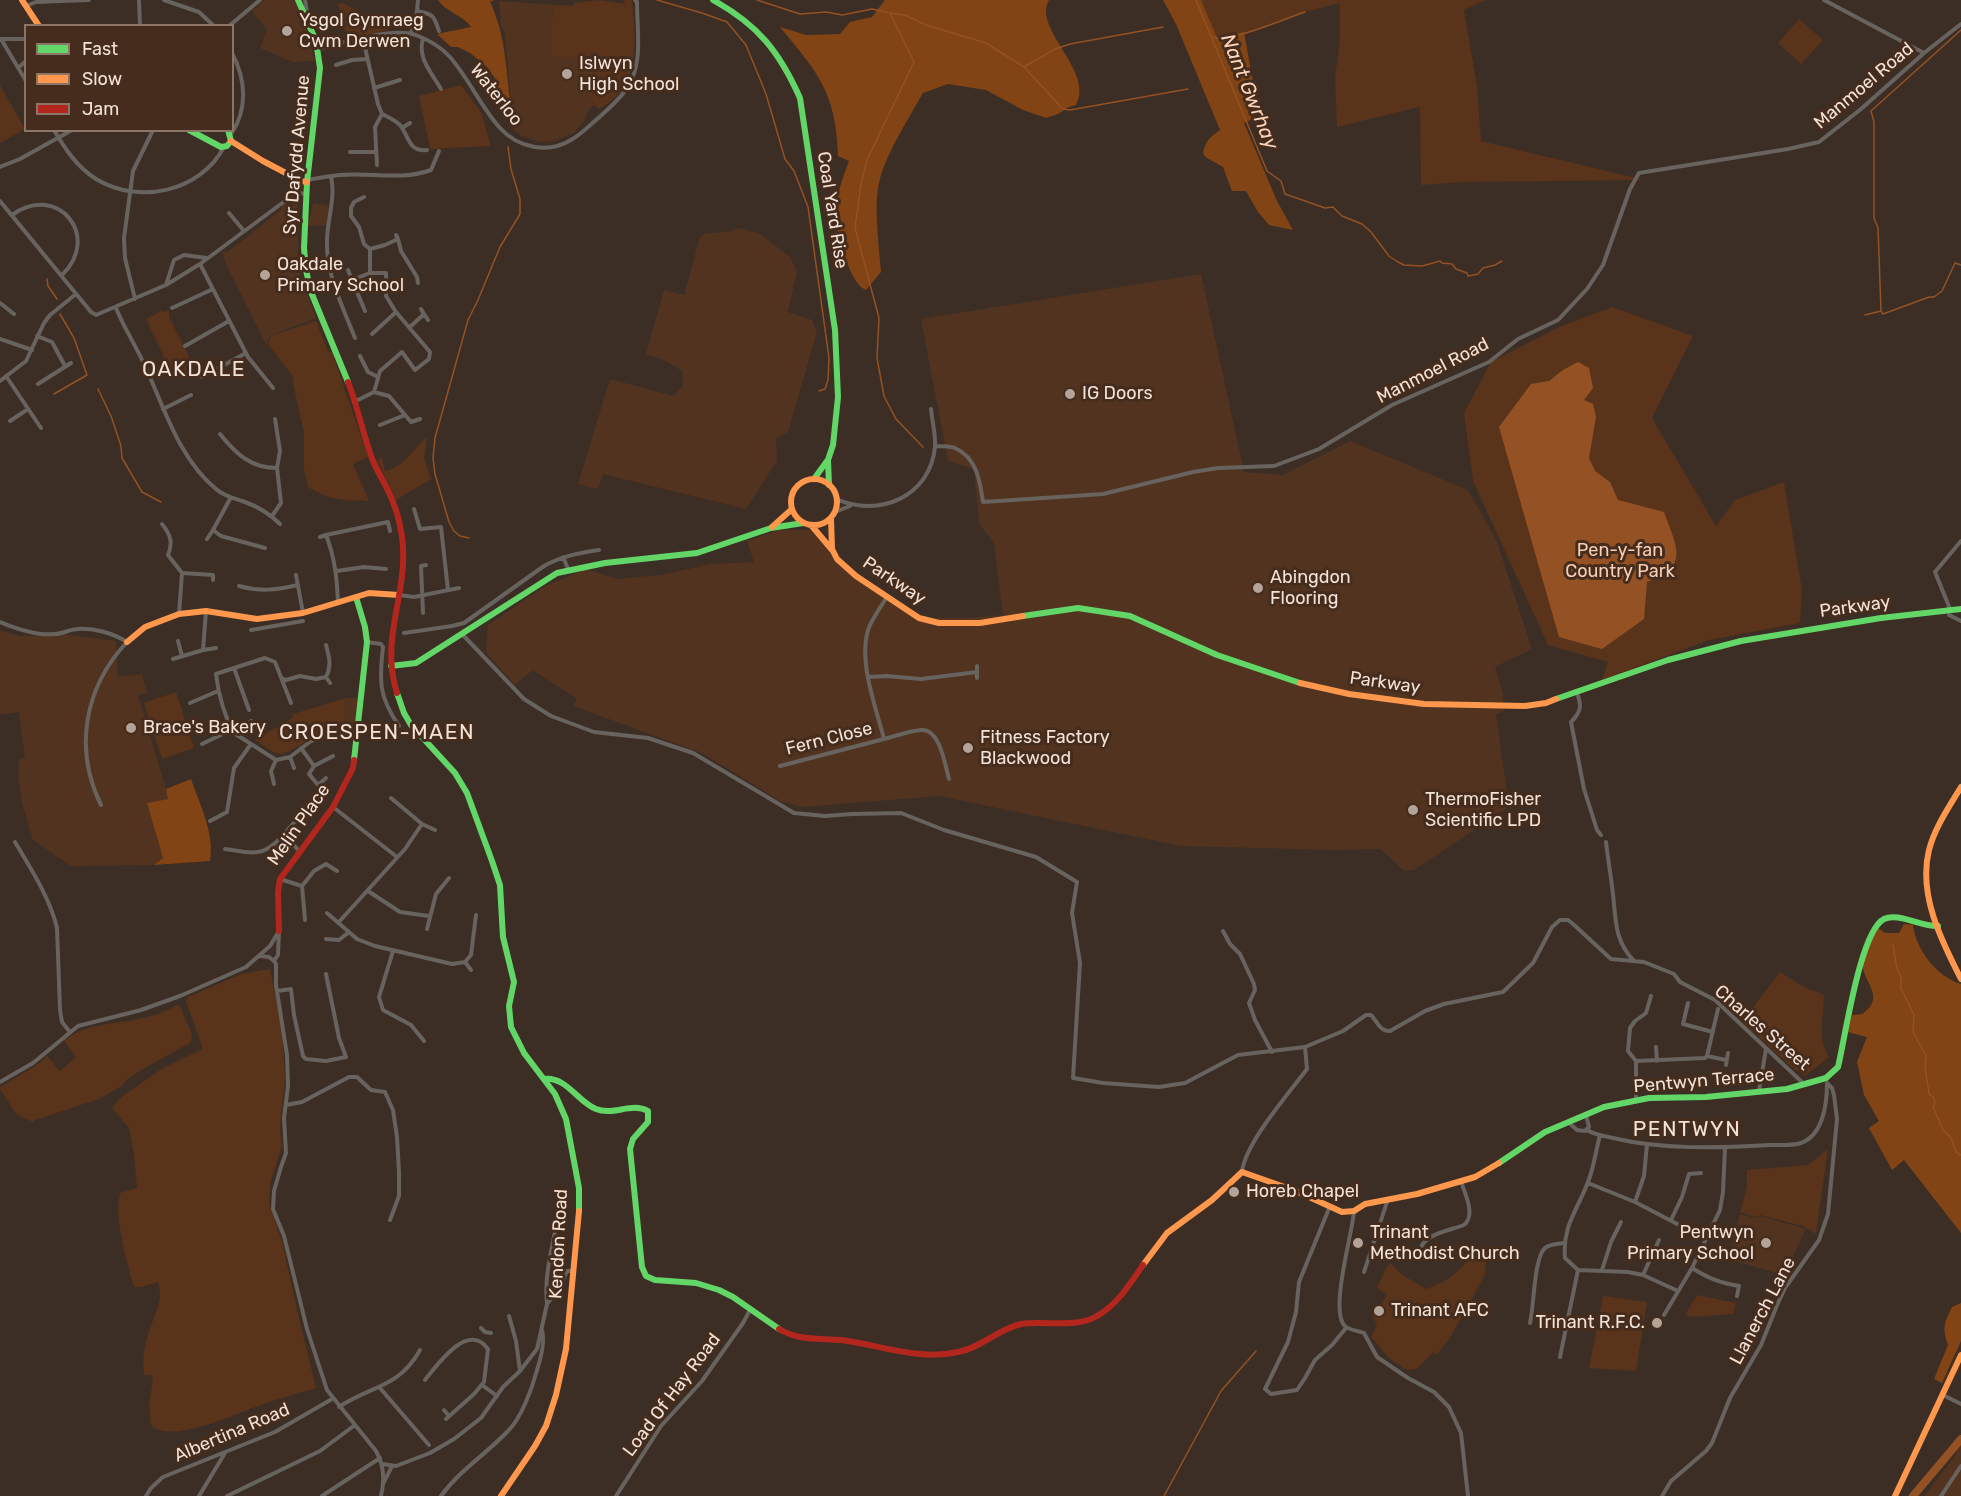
<!DOCTYPE html>
<html>
<head>
<meta charset="utf-8">
<style>
	body { margin:0 }
	#map { position:relative; width:1961px; height:1496px; overflow:hidden; background:#3c2e25; font-family:Rubik,sans-serif }
	canvas { display:block }
	.legend { position:absolute; left:24px; top:24px; width:210px; height:108px; box-sizing:border-box; background:#452c1c; border:2px solid #8b7567; margin:0; padding:8px 10px; list-style:none; font-size:18px; color:#f3e2d8 }
	.legend li { display:flex; align-items:center; gap:12px; height:30px }
	.legend b { width:30px; border:2px solid #8b7567 }
</style>
</head>
<body>
<div id="map">
<canvas width="1961" height="1496"></canvas>
<ul class="legend">
<li><b style="height:8px;background:#63d668"></b>Fast</li>
<li><b style="height:8px;background:#ff974d"></b>Slow</li>
<li><b style="height:8px;background:#b3261e"></b>Jam</li>
</ul>
</div>
<script>
const c = document.querySelector('canvas').getContext('2d');
c.lineJoin = 'round';
function fill(path, color) {
  c.fillStyle = color;
  c.fill(path, 'evenodd');
}
function stroke(path, color, width, dash) {
  c.strokeStyle = color;
  c.lineWidth = width;
  c.lineCap = dash ? 'butt' : 'round';
  c.setLineDash(dash || []);
  c.stroke(path);
}
function label(font, color, halo, rows, align = 'center') {
  c.font = font + ' Rubik,sans-serif';
  c.lineWidth = 6;
  c.setLineDash([]);
  c.textBaseline = 'middle';
  c.strokeStyle = halo;
  c.fillStyle = color;
  for (const [text, x, y, turn = 0] of rows) {
    c.save();
    c.translate(x, y);
    c.rotate((+turn || 0) * Math.PI / 180);
    c.textAlign = isNaN(turn) ? turn : align;
    if (halo) c.strokeText(text, 0, 0);
    c.fillText(text, 0, 0);
    c.restore();
  }
}
fill(new Path2D(`
	M265,0H294L308,32L315,61L293,62L260,48L267,30L252,11Z
	M499,1L573,6L574,3L581,4L596,107L594,105L587,112L586,118L574,133L554,141L539,142L520,135L508,125L512,114L505,33L501,25Z
	M298,198V269L316,318L270,336L266,344L226,264L222,252L229,251L281,210L283,205L293,199Z
	M313,203L329,206L327,225L308,226Z
	M738,228L759,233L790,257L797,271L788,312L812,320L817,332L788,432L776,439L777,461L746,509L603,474L598,489L578,484L610,379L674,396L683,385L682,371L664,360L646,354L664,290L684,295L700,237L704,234L732,231Z
	M1201,274L1244,472L1283,475L1350,441L1468,490L1496,539L1532,649L1495,667L1503,694L1504,711L1496,714L1509,807L1414,870L1404,871L1380,849L1336,850L1181,846L939,796L802,807L780,801L702,753L573,706L577,699L533,670L515,685L486,652L488,625L545,586L586,569L617,579L661,575L711,564L754,562L747,541L779,530H813L848,568L925,618H966L1003,615L994,544L979,523L974,469L948,461L921,319Z
	M0,630L19,636L69,635L116,641L118,677L142,674L147,693L138,695L169,799L147,803L163,858L154,865L71,866L33,840L23,806L18,778L19,759L25,758L19,712L0,715Z
	M346,698H358L355,730L344,729Z
	M1740,1214L1755,1218L1760,1216L1806,1229L1784,1275L1728,1259Z
	M1961,1445V1496H1924L1953,1459Z`), '#513320');
fill(new Path2D(`
	M599,0L626,4L623,0H632C635,32 640,70 617,95C611,101 605,107 598,109L588,95V59L551,56L552,35L551,34L554,5L573,6L574,3Z
	M1196,0H1486L1464,10L1477,86L1481,141L1644,180L1462,182L1421,185L1420,107L1337,127L1335,77L1340,39V3L1305,12L1256,29L1244,35L1217,39Z
	M343,3L386,26L387,30L347,39L338,4Z
	M1799,19L1823,40L1801,64L1778,43Z
	M0,85L25,129L0,143Z
	M461,85L481,112L491,146L430,149L419,96Z
	M1612,307L1693,336L1652,418L1716,526L1735,500L1784,482L1802,590L1800,623L1709,640L1602,680L1608,662L1548,645L1473,481L1464,413L1491,362L1559,327Z
	M162,310L163,312L169,310V317L195,369L173,375L146,319L156,314Z
	M316,321L328,351L332,352L368,457L353,464L369,501C348,500 328,501 311,488L309,490L304,469V433L292,379L294,378L268,344L271,336Z
	M427,437L424,458L431,479L396,500L377,460L382,457L385,471C405,466 412,450 427,437Z
	M176,692L194,748L162,759L144,703Z
	M346,698L344,729L323,731L290,751L281,754L273,752L255,740L292,718L293,714Z
	M270,969L282,1029L285,1078L280,1130L282,1146L271,1180L269,1204L282,1241L299,1318L316,1388C297,1394 277,1399 258,1406C236,1414 169,1445 151,1425L149,1405L153,1379L150,1375H144C143,1365 143,1352 146,1342C150,1321 165,1304 158,1282L141,1287H134C128,1266 112,1212 121,1192L137,1188L134,1155L129,1128L112,1108L120,1098L163,1068L203,1049L186,1001L188,997L241,974Z
	M1780,972L1802,986L1824,995C1824,1014 1817,1041 1829,1057L1805,1076L1792,1067L1742,1022Z
	M177,1005L180,1006L191,1032L192,1037L190,1043L141,1070L126,1080L122,1086L99,1099L35,1120L33,1122L16,1114L0,1089V1087C17,1076 32,1071 47,1056L60,1071L76,1057L64,1040C90,1021 121,1025 151,1016C160,1014 169,1009 177,1005Z
	M1828,1149L1816,1234L1803,1226L1760,1215L1755,1217L1740,1212L1747,1186V1170L1808,1165Z
	M1477,1250L1486,1258L1485,1274L1473,1297L1448,1341L1436,1355L1433,1352L1417,1369L1407,1370L1390,1359L1371,1337L1377,1325L1372,1315L1376,1306L1380,1307L1387,1294L1377,1288L1386,1268L1391,1263L1401,1274L1426,1289C1453,1279 1459,1271 1477,1250Z
	M1697,1295L1736,1303L1733,1314L1692,1317L1685,1315Z
	M1603,1296L1647,1302L1636,1371L1589,1368Z`), '#59331a');
fill(new Path2D(`
	M438,0H494L490,2C505,33 506,67 510,100L500,102L495,78L487,67L470,53L458,47H451L437,34L471,27C463,15 447,13 438,0Z
	M885,0H1049C1032,29 1095,71 1076,105L1069,107L1058,114L1046,118L1023,110L986,90L948,84L923,93C909,118 887,152 880,179C873,204 879,245 881,272L866,290C864,289 860,287 859,285C847,271 834,228 836,210C837,193 843,177 849,161L838,156C836,93 819,74 780,27L806,35L840,34L850,22L872,17Z
	M1163,0H1201L1217,38L1244,32L1259,116L1244,123L1277,201L1293,230L1269,225L1258,212L1246,191H1232L1223,167L1207,158L1203,154C1205,141 1210,137 1220,130L1176,24Z
	M191,779C200,805 215,834 210,861L154,865L163,858L147,803L168,799L166,789Z
	M1904,924L1913,925C1916,950 1937,977 1961,984V1233L1904,1160L1892,1170L1869,1128L1879,1121L1864,1095L1857,1062L1867,1037L1848,1032L1852,1015L1863,1014C1865,1011 1871,1007 1872,1003C1878,990 1861,977 1863,963C1865,950 1872,939 1877,927L1885,933H1899Z
	M1961,1303V1341L1942,1383L1934,1379L1948,1345C1942,1327 1944,1324 1952,1307Z`), '#824415');
fill(new Path2D(`
	M1578,362L1589,368L1593,388L1584,400L1593,404L1596,417L1589,458L1595,471L1610,482L1618,500L1664,512C1677,548 1690,566 1647,582L1644,619L1602,649L1559,637L1499,427L1531,384L1549,381L1563,370Z`), '#945224');
stroke(new Path2D(`
	M657,0L702,13L727,22L746,45L766,94L785,159L794,171L808,207L829,358L828,380L825,389L819,391
	M757,0L800,14L826,12L842,15L872,9L890,13L914,62L867,160L861,184L855,228L879,318L877,358L884,396L896,419L923,447
	M1196,0L1267,171L1281,181L1285,194L1325,208L1333,207L1342,216L1362,224L1371,232L1389,256L1398,262L1404,265L1422,266L1440,261L1442,263L1452,264L1456,269L1467,273L1468,276L1478,274L1483,268L1495,265L1502,261
	M890,13L905,15L926,25L986,43L1024,67L1055,49L1070,44L1163,27
	M1213,37C1227,44 1287,18 1305,12
	M1024,67L1063,109L1070,110L1188,89
	M47,279L48,286L57,299
	M1881,311L1878,228L1874,218V122L1871,111L1961,30
	M1865,315L1881,311L1883,314L1929,297H1934L1942,291L1955,263L1961,265
	M98,389L111,416L121,446L122,458L142,492L161,502
	M54,394L87,375L74,338L60,314
	M469,538L460,536L454,531L449,522L435,474L433,458L435,438L468,320L478,300L500,247L520,214V199L511,169L508,147
	M1893,945L1897,969L1901,977V988L1914,1015L1913,1032L1926,1056L1925,1067L1929,1094L1934,1098L1935,1103L1933,1107L1943,1130L1951,1138L1956,1152L1961,1155
	M1164,1496L1221,1391L1256,1351`), '#945224', 1.5);
stroke(new Path2D(`
	M1913,1496L1961,1439`), '#945224', 8);
stroke(new Path2D(`
	M139,0L140,26
	M164,0L199,12L214,26
	M305,0L307,12L306,16
	M1824,0L1924,53
	M26,6L36,2L89,0
	M417,11C434,14 434,16 439,31
	M229,26L260,0
	M411,34L417,11L418,0
	M1,39L26,81
	M1,39H26
	M363,39L378,104L382,114L375,127L377,165
	M423,39C417,58 432,73 441,89
	M317,49C343,43 391,27 416,35C429,40 441,47 450,57C469,79 481,107 500,128C518,148 548,154 571,140C580,135 588,127 596,120C606,111 617,102 625,91C644,66 637,32 637,2L635,0
	M336,65L352,60L367,59
	M18,68L26,61
	M374,88L400,80
	M382,114C388,117 395,120 400,125C409,136 408,152 427,150
	M402,128L410,123
	M54,130C65,149 77,167 96,179C139,205 200,192 224,147
	M231,134C248,110 246,79 232,53
	M350,152H376
	M0,167L20,159L72,130
	M331,177C336,198 327,220 327,241C326,275 343,307 355,338
	M307,180C318,178 329,176 340,175C371,172 401,181 431,170L439,151
	M364,197L354,202L351,208V216L359,227L364,244L370,249
	M0,201L91,312L96,315L166,285L200,264L289,198L298,193L306,194
	M229,213L244,231
	M12,215C58,182 102,237 62,275
	M398,239L401,251L417,277L418,283
	M370,249L385,245L398,239L396,235
	M200,264L248,357L273,388
	M306,270L328,268
	M348,270L352,280
	M166,285L174,260L184,255L207,258
	M135,299L125,258L124,238L133,171L153,130
	M0,303L14,314
	M116,308C124,328 136,346 145,366C164,407 179,459 216,489C225,497 234,498 245,502C259,507 269,513 280,524
	M172,308L213,289
	M365,311L352,280L370,273
	M424,314L428,320
	M410,327L424,314L421,309
	M372,334L396,312
	M37,336L52,342L65,366
	M0,339L32,350
	M185,346L229,321
	M360,356L368,372L378,377
	M6,376L41,428
	M202,377L246,353
	M0,381L26,361L44,323L50,315L76,294
	M38,384L71,363
	M374,392L389,396L411,422L420,419
	M354,402L374,392L380,371L402,352L415,370L429,359L430,352L396,312L386,296V273H370V249
	M163,409L191,395
	M10,421L28,409
	M380,425L405,415
	M220,434C236,454 251,468 277,468
	M935,446C941,446 950,446 955,448C977,458 980,481 983,502L1103,494L1193,472L1218,468L1274,466L1319,449L1392,405L1489,362L1518,339L1558,320L1587,289L1603,265L1630,189L1639,173L1788,149L1819,142L1861,109L1924,53L1961,24
	M230,499L213,530L221,536L265,548
	M836,499C879,518 930,497 935,447C936,435 932,421 931,409
	M414,509L420,529L441,527L448,590
	M835,512L850,506
	M272,516L281,503L277,468L280,451L275,419
	M162,524C171,535 173,543 168,555L182,573L179,614
	M320,537L326,535
	M207,539L213,530
	M563,557L569,571
	M337,571L364,567L386,569
	M182,573L213,575V580
	M296,575L303,613
	M239,586C260,592 277,590 298,585
	M399,595L414,597L459,588
	M338,603C337,579 335,558 326,535L388,522L390,531
	M1950,609L1935,572L1961,541
	M423,613L421,566L426,565
	M1949,615L1961,621
	M0,622C17,629 37,636 55,634C63,634 70,629 78,629C94,628 113,633 127,642C85,687 73,748 101,805
	M251,630L303,621
	M404,633L452,626L464,623L544,566C562,556 579,553 599,550
	M462,634L524,699L551,716L594,732L648,738L693,753L794,813L825,816L852,814L901,813L944,830L1036,857L1077,882L1072,913L1080,963L1073,1078L1103,1083L1159,1087L1185,1083L1238,1055L1305,1047L1343,1031L1366,1015H1371C1378,1022 1379,1031 1390,1031L1425,1011L1444,1004L1503,992L1533,963L1552,927L1560,920H1568L1573,924L1611,959L1644,962L1674,974L1680,982L1715,1000L1804,1084
	M178,641L182,656
	M367,642L381,644L383,647C379,682 379,697 399,726
	M203,650L216,648
	M173,659L203,650L206,611
	M977,666V678
	M234,668L216,674C218,692 225,722 237,735L276,760L290,757L311,741L328,735L343,734L357,736
	M326,677L330,683
	M869,677L886,676L921,679L977,672
	M283,679L286,680L300,676L316,679L326,677C332,666 329,656 326,645
	M1577,693C1582,706 1581,712 1571,722L1584,789L1597,830L1601,835
	M190,703L218,691
	M249,710L234,668L265,658L275,662L291,703
	M237,735L251,721L260,727
	M884,739C896,736 909,731 921,730C940,728 945,765 949,779
	M202,744L231,730
	M301,748L314,766L333,756
	M290,757L294,768
	M314,766L309,774L318,785L326,778
	M780,766L884,739C876,707 856,657 870,625C875,615 881,606 887,597
	M274,784L271,771L276,760
	M333,807L397,857
	M210,821L227,812L234,768L251,744
	M422,824L435,830
	M284,834L299,851
	M15,842C31,869 50,898 57,928L60,1010L62,1022L69,1031
	M1606,842C1608,859 1611,877 1613,894C1616,920 1614,940 1634,961
	M225,849C235,850 248,854 258,852C274,850 288,829 298,818
	M280,879L302,886L314,871L326,864L337,871
	M302,886L305,920
	M368,891L400,912L429,916
	M327,913L357,939L375,946L452,964L465,962L471,970
	M338,923L405,849L422,824L391,798
	M427,929L436,894L449,878
	M279,931L278,955L274,961L276,964V985L287,1055L288,1086L284,1118L286,1153L281,1167L274,1191L273,1209L284,1236L307,1329L327,1390L376,1451C384,1465 385,1480 381,1496
	M1223,931L1230,944L1240,954L1254,984L1255,990L1249,1003L1255,1020L1272,1052
	M326,939L339,940L349,932
	M393,951L379,997L383,1010L411,1025L424,1041
	M261,956L269,957L274,961
	M465,962L471,955L476,915
	M277,991L291,989L294,1015L303,1056L306,1059L326,1061L346,1057L339,1038L326,974
	M1688,1003L1683,1024L1713,1032
	M1656,1047L1657,1061
	M1707,1056L1726,1060
	M1636,1061L1628,1051L1630,1028L1635,1021L1646,1013L1651,996
	M1726,1065L1728,1053
	M0,1082L33,1063L78,1026L141,1010L180,996L246,967L270,946L279,931
	M1759,1091L1766,1049
	M1636,1100V1061L1705,1058L1707,1056L1718,1009
	M286,1105L302,1102L349,1077H357L371,1090L385,1092L393,1110L397,1137L399,1172V1196L390,1220
	M1568,1122L1577,1130L1585,1131L1589,1127L1586,1115
	M1587,1130C1595,1135 1605,1136 1613,1138C1663,1150 1718,1148 1769,1145C1778,1145 1791,1146 1801,1143C1823,1135 1827,1104 1827,1084
	M1600,1135C1596,1150 1594,1167 1588,1182C1578,1209 1562,1226 1565,1258L1578,1270L1628,1272L1643,1275L1678,1291
	M1242,1172C1245,1143 1289,1093 1307,1069L1305,1047
	M1588,1183L1635,1202L1706,1239
	M1635,1202L1644,1176L1647,1144
	M1330,1206L1299,1282L1296,1312L1288,1342L1265,1389L1271,1394L1297,1390L1305,1378L1315,1360L1332,1345L1346,1328
	M1354,1211C1353,1232 1328,1314 1346,1327C1350,1330 1359,1331 1364,1333L1377,1357L1408,1378L1434,1392L1449,1407L1461,1433L1468,1496
	M1671,1220L1682,1197L1689,1174L1701,1173
	M1419,1253C1422,1234 1448,1231 1464,1225C1476,1215 1465,1194 1461,1181
	M1692,1268C1708,1278 1720,1283 1739,1286L1737,1296
	M1602,1270L1611,1242L1621,1222
	M1364,1272L1388,1199
	M1643,1275L1659,1240
	M547,1303C543,1270 557,1234 560,1201
	M1664,1315L1692,1268L1720,1210L1723,1192L1725,1148
	M509,1316L516,1341L520,1371
	M1530,1323C1534,1307 1534,1257 1545,1248C1550,1244 1557,1244 1564,1243
	M481,1328L485,1332L491,1333
	M1560,1357L1578,1270
	M425,1380C438,1364 468,1321 488,1349L484,1382L474,1394L446,1419
	M482,1385L497,1396
	M380,1388L429,1445
	M1943,1395L1961,1404
	M339,1407C370,1386 399,1388 420,1350
	M444,1410L449,1416
	M382,1464L396,1466L430,1453L454,1439L481,1418L503,1387L520,1371L537,1349L547,1304L559,1289L567,1271H574
	M384,1482L392,1466
	M146,1496L151,1488L163,1477L275,1432L332,1399
	M199,1496L225,1453
	M227,1496L320,1451L355,1425
	M322,1496L380,1458
	M441,1496C459,1471 486,1454 507,1432C521,1419 532,1389 537,1370C541,1358 545,1342 542,1330
	M616,1496L661,1426L702,1381L743,1323L750,1310
	M1662,1496L1671,1481L1706,1451L1712,1443L1730,1398L1761,1345L1778,1303L1785,1288L1819,1240L1828,1214L1837,1119L1834,1095L1832,1088L1827,1083
	M1941,1496L1961,1466`), '#68635e', 4);
stroke(new Path2D(`
	M298,0L316,41L320,68L307,182L304,248L306,270L311,292L348,382
	M713,0C758,25 779,51 800,98L835,330L838,397L833,445L828,460L829,485
	M189,130L221,147L227,146L231,141L228,130
	M814,479L827,461
	M1023,616L1078,608L1130,616L1217,655L1300,683
	M391,666L416,663L557,573L605,563L697,553L771,528L803,523
	M397,693L404,713L411,725L455,773L467,793L492,861L500,885L503,937L514,982L509,1006L511,1027L524,1053L555,1094L566,1119L579,1188V1211
	M1556,699L1668,660L1741,641L1881,618L1961,609
	M354,760L367,642L365,627L356,597
	M544,1079C566,1076 578,1102 596,1109C613,1116 632,1102 648,1111V1122L633,1139L630,1149L642,1267L646,1276L655,1280L696,1283L719,1290L733,1297L779,1329
	M1499,1163L1545,1132L1604,1107L1649,1098L1706,1097L1787,1089L1826,1078L1838,1067C1845,1039 1860,931 1884,919C1897,912 1922,927 1938,926`), '#63d668', 6);
stroke(new Path2D(`
	M22,0L39,26
	M231,141L263,161L301,181L307,182
	M791 502a23 23 0 1 1 46 0a23 23 0 1 1-46 0Z
	M831,518L832,549
	M811,525L833,551L837,559L856,576L919,618L939,623H980L1023,616
	M772,527L792,509
	M127,642L145,627L179,614L206,611L257,619L303,613L369,593L399,595
	M1300,683L1349,694L1424,704L1525,706L1546,703L1556,699
	M1961,787C1949,807 1935,827 1929,850C1918,894 1941,940 1961,979
	M1143,1265L1167,1233L1212,1200L1242,1172L1296,1191L1342,1212L1354,1211L1365,1204L1417,1194L1475,1177L1499,1163
	M501,1496L535,1446L546,1426L556,1395L566,1349L579,1211
	M1895,1496L1961,1355`), '#ff974d', 6);
stroke(new Path2D(`
	M348,382C358,407 363,435 373,461C379,475 388,488 393,502C399,517 402,532 403,547C406,598 380,641 397,693
	M279,931L278,892L280,879L333,807L353,768L354,760
	M779,1329C799,1341 818,1338 841,1340C880,1345 918,1361 958,1352C981,1348 998,1329 1021,1324C1045,1320 1075,1329 1097,1316C1117,1305 1130,1284 1143,1265`), '#b3261e', 6);
for (const [x, y, r, color] of [
	[287,31,6,"#b3a399"],
	[567,74,6,"#b3a399"],
	[265,275,6,"#b3a399"],
	[1070,394,6,"#b3a399"],
	[1258,588,6,"#b3a399"],
	[131,728,6,"#b3a399"],
	[968,748,6,"#b3a399"],
	[1413,810,6,"#b3a399"],
	[1234,1192,6,"#b3a399"],
	[1358,1243,6,"#b3a399"],
	[1766,1243,6,"#b3a399"],
	[1379,1311,6,"#b3a399"],
	[1657,1323,6,"#b3a399"]
]) {
  const dot = new Path2D();
  dot.arc(x, y, r, 0, 2 * Math.PI);
  c.fillStyle = color;
  c.fill(dot);
  stroke(dot, '#452c1c', 2);
}
label('18px', '#f3e2d8', '#452c1c', [
	["Ysgol Gymraeg",299,21],
	["Cwm Derwen",299,42],
	["Islwyn",579,64],
	["High School",579,85],
	["Oakdale",277,265],
	["Primary School",277,286],
	["IG Doors",1082,394],
	["Abingdon",1270,578],
	["Flooring",1270,599],
	["Brace's Bakery",143,728],
	["Fitness Factory",980,738],
	["Blackwood",980,759],
	["ThermoFisher",1425,800],
	["Scientific LPD",1425,821],
	["Horeb Chapel",1246,1192],
	["Trinant",1370,1233],
	["Methodist Church",1370,1254],
	["Pentwyn",1754,1233,"right"],
	["Primary School",1754,1254,"right"],
	["Trinant AFC",1391,1311],
	["Trinant R.F.C.",1645,1323,"right"]
], 'left');
label('18px', '#f3e2d8', '#452c1c', [
	["Manmoel Road",1864,86,-40],
	["Waterloo",496,95,52],
	["Syr Dafydd Avenue",297,155,-85],
	["Coal Yard Rise",832,210,81],
	["Manmoel Road",1433,371,-27],
	["Parkway",894,581,34],
	["Parkway",1855,607,-8],
	["Parkway",1385,683,8],
	["Fern Close",829,739,-14],
	["Melin Place",299,825,-55],
	["Charles Street",1762,1028,41],
	["Pentwyn Terrace",1704,1081,-5],
	["Kendon Road",559,1244,-87],
	["Llanerch Lane",1763,1311,-62],
	["Load Of Hay Road",672,1395,-53],
	["Albertina Road",232,1433,-23]
]);
label('18px', '#f7ceb6', '#452c1c', [
	["Pen-y-fan",1620,551],
	["Country Park",1620,572]
]);
label('italic 20px', '#fdd4bb', '#452c1c', [
	["Nant Gwrhay",1249,92,68]
]);
c.letterSpacing = '1.5px';
label('21px', '#f3e2d8', '#452c1c', [
	["OAKDALE",194,370],
	["CROESPEN-MAEN",377,733],
	["PENTWYN",1687,1130]
]);
c.letterSpacing = '0px';
</script>
</body>
</html>
